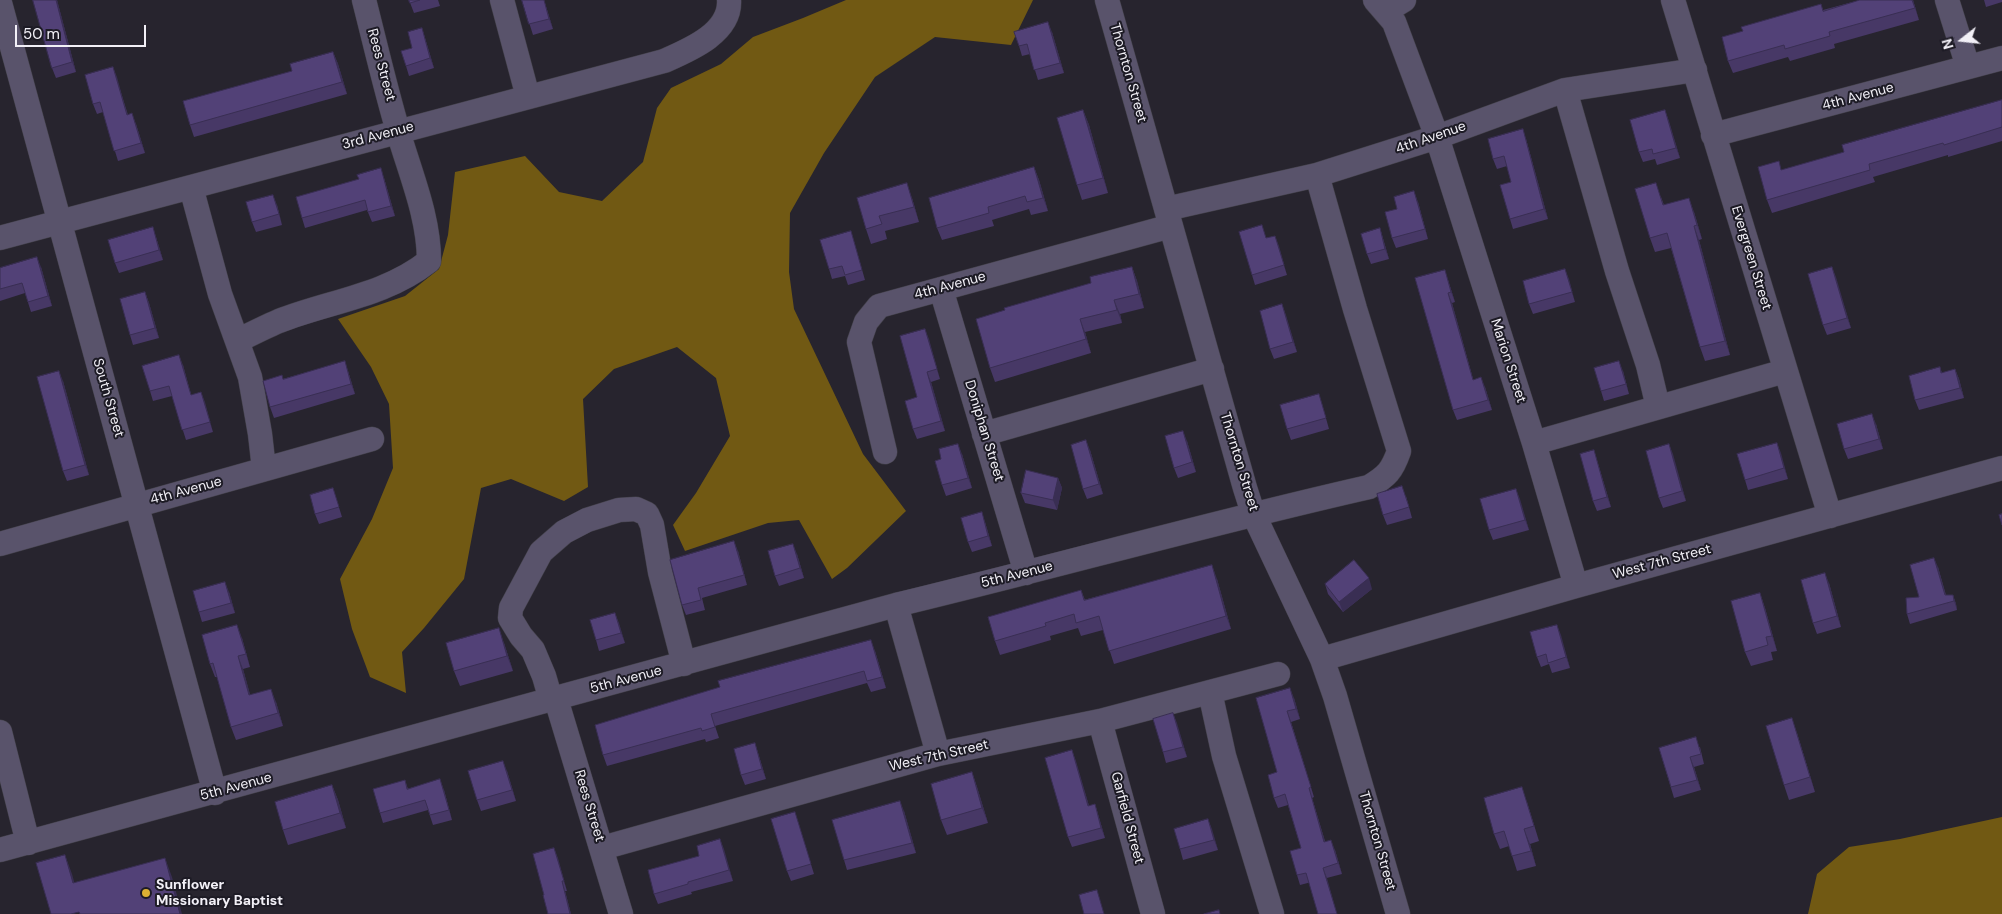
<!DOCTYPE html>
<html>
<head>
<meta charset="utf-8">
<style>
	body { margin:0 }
	#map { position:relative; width:2002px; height:914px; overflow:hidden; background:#27242e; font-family:"DM Sans",sans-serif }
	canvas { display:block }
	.north { position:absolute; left:1937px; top:15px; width:50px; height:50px; -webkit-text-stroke:4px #1d1b25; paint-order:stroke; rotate:254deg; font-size:14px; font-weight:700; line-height:20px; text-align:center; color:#f2f0f7 }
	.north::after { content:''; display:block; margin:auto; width:18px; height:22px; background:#f2f0f7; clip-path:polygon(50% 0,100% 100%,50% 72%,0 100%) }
	.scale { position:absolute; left:15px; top:25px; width:131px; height:22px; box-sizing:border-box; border:2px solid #f2f0f7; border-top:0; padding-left:6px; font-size:15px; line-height:18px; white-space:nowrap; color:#f2f0f7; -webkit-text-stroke:4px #1d1b25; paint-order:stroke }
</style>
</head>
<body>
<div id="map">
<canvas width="2002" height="914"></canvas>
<div class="north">N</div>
<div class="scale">50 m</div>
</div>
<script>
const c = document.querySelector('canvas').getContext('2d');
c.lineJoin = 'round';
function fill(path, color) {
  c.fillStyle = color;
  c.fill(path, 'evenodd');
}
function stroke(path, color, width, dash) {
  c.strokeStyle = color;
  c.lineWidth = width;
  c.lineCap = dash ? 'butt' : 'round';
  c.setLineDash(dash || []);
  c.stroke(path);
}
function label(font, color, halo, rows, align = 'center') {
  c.font = font + ' "DM Sans",sans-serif';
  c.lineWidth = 4;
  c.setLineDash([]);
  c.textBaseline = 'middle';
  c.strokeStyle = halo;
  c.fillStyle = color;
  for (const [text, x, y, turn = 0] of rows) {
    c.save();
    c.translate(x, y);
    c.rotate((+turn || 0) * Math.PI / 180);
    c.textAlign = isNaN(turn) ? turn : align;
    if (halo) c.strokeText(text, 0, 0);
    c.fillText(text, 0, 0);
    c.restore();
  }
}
fill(new Path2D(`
	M846,0H1033L1011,45L935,37L875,77L824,153L790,213L789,272L794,309L863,454L906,511L847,568L832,579L799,520L768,523L685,551L673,525L696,493L730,436L716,378L677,347L614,369L583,399L588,487L564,501L511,479L481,488L464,579L424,628L402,652L406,693L370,677L352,629L340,579L372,519L393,468L389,404L371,367L338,319L405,296L439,269L448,235L455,172L525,156L559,192L602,201L643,162L657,108L671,88L721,64L753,37L803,18Z
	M2002,817V914H1808L1817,874L1849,847L1900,839Z`), '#715913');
const minor = new Path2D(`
	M502,0L528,97
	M1107,0L1245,488L1253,513L1322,659L1335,696L1398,914
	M1375,0L1394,22L1437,137L1534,443L1576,586
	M1673,0L1830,516
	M1947,0L1968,67
	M0,3L215,793
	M1386,11L1404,0
	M1565,90L1617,271L1648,365L1658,407
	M1713,135L2002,58
	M191,187L220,294L250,377L260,434L264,469
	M1166,209L1317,175L1437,137L1565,90L1695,70
	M0,238L664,61C689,50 731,33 729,0
	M941,289L1026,573
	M237,341C251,334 265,327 279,321C330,301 385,296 429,261C429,216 410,173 398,131C385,87 375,43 364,0
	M984,434L1212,369
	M1534,443L1785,371
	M885,452L859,342L866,322L879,306L1171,226
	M0,544L372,439
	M896,605L938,754
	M1322,659L1576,586L2002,468
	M1210,692L1224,756L1272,914
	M556,699L621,914
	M551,700L544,676L533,650L521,636L510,618L511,608L541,552L564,532L587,520L619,510L636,509L647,514L652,525L660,572L684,664
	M1100,721L1153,914
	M0,732L28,843
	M602,848L938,754L1100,721L1278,674
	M0,850L896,605C1054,567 1210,523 1369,487C1387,476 1392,471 1399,451L1355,309L1317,175`);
stroke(minor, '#43414a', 25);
stroke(minor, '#59536b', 24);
fill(new Path2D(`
	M33,0H57L76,72L56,78L52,68Z
	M409,0H438L440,6L414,13Z
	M522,0H544L553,29L533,35Z
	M1860,0H1913L1919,20L1834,44L1835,48L1790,61L1788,57L1733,73L1728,61L1743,31L1821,4L1823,10Z
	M1984,0H2002V2L1986,7Z
	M422,28L434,68L409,76L406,66L412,48Z
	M1052,32L1064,73L1038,80L1030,54L1022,56L1019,46Z
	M333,52L338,64L347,94L194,137L190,125L292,71Z
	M113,67L128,115L136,124L145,153L118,161L103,112L97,114L93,104Z
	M2002,100V141L1948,157V155L1873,177L1875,182L1772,213L1767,200L1782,170L1844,152Z
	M1083,110L1089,125L1108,193L1082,200L1077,185Z
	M1665,110L1680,158L1657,165L1655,159L1643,162L1639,152Z
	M1526,139L1548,219L1513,229L1510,219L1511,182L1507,166L1497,169L1493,159Z
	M1034,167L1039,180L1048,211L1031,215L1029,209L992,220L994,226L942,240L937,228Z
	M384,178L395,216L372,222L367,210L305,228L302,218Z
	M1661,197L1664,205L1694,212L1702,239L1699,240L1730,355L1705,361L1700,347L1671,248L1655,252L1650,238Z
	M857,198H912L919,222L885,231L887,239L871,244L866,229Z
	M1418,202L1428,239L1396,248L1392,238L1397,209Z
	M277,205L282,225L256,232L252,222Z
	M1380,228L1389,259L1371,264L1367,254Z
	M851,231L865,280L848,285L845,276L832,279L829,269Z
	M1275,236L1287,275L1255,285L1252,275L1266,238Z
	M156,237L163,260L119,273L115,263Z
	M41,267L52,306L31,312L25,293L0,301V268Z
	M1132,267L1137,281L1144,308L1120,314L1122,323L1085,332L1091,353L995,382L990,368L1005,310L1091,283Z
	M1832,267L1851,328L1827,335L1823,325Z
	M1565,269L1575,302L1533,314L1529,304Z
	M1415,278L1448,280L1455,302L1452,303L1473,379L1485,387L1492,410L1457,420L1453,410Z
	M145,292L149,303L159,338L133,345L130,335Z
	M1282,304L1297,352L1274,359L1270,349Z
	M925,329L940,379L931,382L945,431L917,439L913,429Z
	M183,365L191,395L201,392L213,432L186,440L172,396L153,401L150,391Z
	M1940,367L1942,373L1955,369L1959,379L1964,398L1919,410L1915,400Z
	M348,371L355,394L274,418L270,407L284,379Z
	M1623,371L1629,394L1604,401L1601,391Z
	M63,381L89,475L67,481L63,471Z
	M1322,404L1329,429L1291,440L1287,429Z
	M1876,424L1883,449L1848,459L1844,449Z
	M1187,441L1196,472L1178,478L1174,468Z
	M1777,443L1788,479L1748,490L1745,480Z
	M1669,444L1686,501L1663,508L1659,498Z
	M1090,450L1103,494L1087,499L1083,489Z
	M1594,450L1611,507L1597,511L1593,501Z
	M962,454L972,488L946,496L942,485L941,459Z
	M1058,478L1062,488L1057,510L1025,503L1021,493Z
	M333,488L342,517L319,524L315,514Z
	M1516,489L1529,530L1493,540L1489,530Z
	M1406,496L1412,518L1387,525L1383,515Z
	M985,522L992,546L972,552L968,542Z
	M738,551L747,585L702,598L705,610L686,615L682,605L670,560Z
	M797,554L804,578L779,586L775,576Z
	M1938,567L1946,595H1953L1956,604L1957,610L1910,624L1907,614Z
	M1217,579L1231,629L1114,664L1103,630L1081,636L1078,628L1050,636L1051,640L1000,655L995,641L1081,590L1085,600Z
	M1829,583L1841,627L1817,634L1813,623Z
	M1325,584L1372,589L1343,612L1328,594Z
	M229,592L235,613L202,622L199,612Z
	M1760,593L1765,608L1777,651L1771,652L1773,660L1751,666L1745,652Z
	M615,613L625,643L599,651L596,640Z
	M1557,625L1570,668L1552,673L1549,664L1541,667L1537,657Z
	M242,638L250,667L243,669L250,695L276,702L283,726L236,740L231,727L217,677H215L210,664Z
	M504,643L513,671L460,686L454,671Z
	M875,651L886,688L871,692L867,683L715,726L719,738L706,742L705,739L607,766L603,755Z
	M1256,698H1294L1300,719L1291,722L1314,797L1312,798L1325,841L1335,850L1342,874L1300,885L1297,875L1301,848L1288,805L1278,808L1274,798L1277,772Z
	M1173,713L1187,757L1166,763L1163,752Z
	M1797,733L1815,792L1789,800L1784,785Z
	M755,743L766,779L745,785L741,775Z
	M1700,747L1704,764L1694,767L1701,790L1674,798L1659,748Z
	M1072,750L1089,806L1095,804L1105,838L1072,847L1068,837Z
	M507,771L516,801L481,811L477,800Z
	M972,772L977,787L988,823L947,835L941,820Z
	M405,780L408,789L444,790L452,820L433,825L428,810L383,823L380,813Z
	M332,785L338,800L346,828L288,845L283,830Z
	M1527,802L1539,841L1530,844L1536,866L1517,871L1509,846L1500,849L1494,834Z
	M904,811L916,853L847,870L844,860Z
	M1208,819L1218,850L1183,860L1180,849Z
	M798,822L814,874L791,881L787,871Z
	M720,839L733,881L691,892L692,894L658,904L654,894Z
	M554,848L567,891H565L571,914H548L544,895Z`), '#473866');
fill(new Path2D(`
	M56,0H57L76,72L72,62Z
	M544,0L553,29L549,19Z
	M1912,0H1913L1919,20L1915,8Z
	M1048,22L1052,32L1064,73L1060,63Z
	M422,28L434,68L430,58Z
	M333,52L338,64L347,94L342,82Z
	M113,67L117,77L130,125L127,115Z
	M1083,110L1089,125L1108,193L1103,178Z
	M1665,110L1669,121L1680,158L1676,148Z
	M132,113L136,124L145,153L141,143Z
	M1523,129L1526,139L1548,219L1544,209Z
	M1034,167L1039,180L1048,211L1043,198Z
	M381,168L384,178L395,216L391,206Z
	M907,183L912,198L919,222L914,207Z
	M1414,191L1418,202L1428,239L1425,229Z
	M273,195L277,205L282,225L279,214Z
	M1689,198L1694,212L1702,239L1697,225Z
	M1694,226L1699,240L1730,355L1725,341Z
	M153,227L156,237L163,260L159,250Z
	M1380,228L1383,239L1389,259L1385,249Z
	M1275,236L1279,246L1287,275L1284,265Z
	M37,257L41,267L52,306L48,296Z
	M1132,267L1137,281L1144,308L1139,294Z
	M1832,267L1836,277L1851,328L1847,318Z
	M1565,269L1569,279L1575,302L1572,292Z
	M1445,270L1448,280L1455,302L1451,292Z
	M145,292L149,303L159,338L155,328Z
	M1448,293L1452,303L1476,390L1473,380Z
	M1114,300L1120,314L1122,323L1117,310Z
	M1282,304L1286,315L1297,352L1293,342Z
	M1080,319L1085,332L1091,353L1086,339Z
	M925,329L929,339L940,379Z
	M179,355L183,365L194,405Z
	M345,361L348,371L355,394L351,384Z
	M1619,361L1623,371L1629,394L1626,384Z
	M1955,369L1959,379L1964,398L1960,388Z
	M59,371L63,381L89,475L85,465Z
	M927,372L931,382L945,431L941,421Z
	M1481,377L1485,387L1492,410L1488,400Z
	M201,392L205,402L213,432Z
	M1872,414L1876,424L1883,449L1879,439Z
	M1183,431L1187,441L1196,472L1192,462Z
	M1086,440L1090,450L1103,494L1099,484Z
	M1777,443L1781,453L1788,479L1784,468Z
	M958,444L962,454L972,488L968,478Z
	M1669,444L1673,454L1686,501L1682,491Z
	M1594,450L1597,461L1611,507L1607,497Z
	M1058,478L1062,488L1057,510L1053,500Z
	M1516,489L1520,499L1529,530L1525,520Z
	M982,512L985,522L992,546L988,536Z
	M734,541L738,551L747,585L744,575Z
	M793,544L797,554L804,578L800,568Z
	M1934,558L1938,567L1948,605L1945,595Z
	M1212,565L1217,579L1231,629L1226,616Z
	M1825,573L1829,583L1841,627L1837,616Z
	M1369,578L1372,589L1343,612L1339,602Z
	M225,582L229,592L235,613L231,603Z
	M1760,593L1765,608L1777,651L1772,636Z
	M1953,595L1956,604L1957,610L1954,601Z
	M615,613L619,623L625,643L621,633Z
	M237,625L242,638L250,667L246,654Z
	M1557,625L1561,635L1570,668L1566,657Z
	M499,628L504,643L513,671L507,656Z
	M871,640L875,651L886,688L882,677Z
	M238,656L243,669L254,708L249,695Z
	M1290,688L1294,698L1300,719L1296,709Z
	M271,689L276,702L283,726L278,713Z
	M1287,711L1291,722L1314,797L1311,787Z
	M1173,713L1177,723L1187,757L1183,747Z
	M1792,718L1797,733L1815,792L1810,777Z
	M755,743L758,753L766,779L762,769Z
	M1072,750L1076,761L1092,816L1088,806Z
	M1690,757L1694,767L1701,790L1697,780Z
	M503,761L507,771L516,801L512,790Z
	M972,772L977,787L988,823L982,808Z
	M440,779L444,790L452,820L449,810Z
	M332,785L338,800L346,828L340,813Z
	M1309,788L1312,798L1328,852L1324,842Z
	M900,801L904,811L916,853L912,843Z
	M1095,804L1098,814L1105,838L1101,828Z
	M1208,819L1212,829L1218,850L1214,840Z
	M1524,829L1530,844L1536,866L1531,851Z
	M720,839L724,849L733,881L729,870Z
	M1331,840L1335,850L1342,874L1338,863Z
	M554,848L558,858L567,891L564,881Z
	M65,855L72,874L80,903L73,883Z
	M165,858L172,877L182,914H180Z
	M1323,868L1327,878L1337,914Z
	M562,881L565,891L571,914H570Z`), '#392e53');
const building = new Path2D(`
	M33,0H56L72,62L52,68Z
	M409,0H420L410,3Z
	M522,0H544L549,19L529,24Z
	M1860,0H1912L1915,8L1829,32L1830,36L1785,49L1784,45L1728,61L1722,37L1743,31L1741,27L1821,4L1823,11Z
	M1048,22L1060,63L1034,70L1027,44L1019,46L1014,32Z
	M422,28L430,58L406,66L401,51L412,48L408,32Z
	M333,52L342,82L190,125L183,101L292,71L290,64Z
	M113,67L127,115L132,113L141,143L114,151L100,102L93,104L85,75Z
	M2002,100V127L1944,145L1943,143L1869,164L1870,170L1767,200L1758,167L1779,161L1781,170L1844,152L1842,145Z
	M1083,110L1103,178L1077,185L1057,118Z
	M1665,110L1676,148L1653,154L1652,149L1639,152L1630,120Z
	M1523,129L1544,209L1510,219L1500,185L1511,182L1504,156L1493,159L1488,139Z
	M1034,167L1043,198L1027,202L1025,196L988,207L989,213L937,228L929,198Z
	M381,168L391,206L368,212L365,200L302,218L296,197L359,179L357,175Z
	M907,183L914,207L879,216L882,224L866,229L857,198Z
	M1656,183L1663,205L1689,198L1697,225L1694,226L1725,341L1700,347L1667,233L1650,238L1635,189Z
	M1414,191L1425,229L1392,238L1385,212L1397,209L1394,197Z
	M273,195L279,214L252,222L246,202Z
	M1262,225L1266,238L1275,236L1284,265L1252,275L1239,232Z
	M153,227L159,250L115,263L108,240Z
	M1380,228L1385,249L1367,254L1361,234Z
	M851,231L862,270L845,275L842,266L829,269L820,240Z
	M37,257L48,296L28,302L22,283L0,289V268Z
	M1132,267L1139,294L1114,300L1117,310L1080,319L1086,339L990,368L976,319L1005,310L1004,308L1091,283L1090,277Z
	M1832,267L1847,318L1823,325L1808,274Z
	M1565,269L1572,292L1529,304L1523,281Z
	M1445,270L1451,292L1448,293L1473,380L1481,377L1488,400L1453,410L1415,278Z
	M145,292L155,328L130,335L120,299Z
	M1282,304L1293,342L1270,349L1260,311Z
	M925,329L937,369L927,372L941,421L913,429L905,401L917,397L900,336Z
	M179,355L191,395L201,392L210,422L182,430L169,386L150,391L142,366Z
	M345,361L351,384L270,407L263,381L282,375L283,379Z
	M1619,361L1626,384L1601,391L1594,368Z
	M1940,367L1941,373L1955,369L1960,388L1915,400L1909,376Z
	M59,371L85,465L63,471L37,377Z
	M1319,394L1326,418L1287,429L1280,405Z
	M1872,414L1879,439L1844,449L1837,424Z
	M1183,431L1192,462L1174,468L1165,436Z
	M1086,440L1099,484L1083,489L1071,445Z
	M1777,443L1784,468L1745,480L1737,454Z
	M958,444L968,478L942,485L935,461L941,459L939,449Z
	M1669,444L1682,491L1659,498L1646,451Z
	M1594,450L1607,497L1593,501L1580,454Z
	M1026,470L1058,478L1053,500L1021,493Z
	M1402,486L1409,507L1383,515L1377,494Z
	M333,488L339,507L315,514L310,495Z
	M1516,489L1525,520L1489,530L1480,499Z
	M982,512L988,536L968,542L961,518Z
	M2002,514V525L1999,515Z
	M734,541L744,575L698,588L701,600L682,605L670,560Z
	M793,544L800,568L775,576L768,551Z
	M1934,558L1945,595H1953L1954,601L1907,614L1906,598L1919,597L1910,565Z
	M1354,560L1369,578L1339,602L1325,584Z
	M1212,565L1226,616L1109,651L1099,616L1076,623L1074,614L1045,623L1046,626L995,641L988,617L1081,590L1084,600Z
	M1825,573L1837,616L1813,623L1801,580Z
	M225,582L231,603L199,612L193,591Z
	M1760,593L1772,636L1766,637L1768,645L1745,652L1731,601Z
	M615,613L621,633L596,640L590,620Z
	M237,625L246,654L238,656L249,695L271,689L278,713L231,727L213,663L210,664L202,635Z
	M1557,625L1566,657L1548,663L1546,654L1537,657L1530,632Z
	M499,628L507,656L454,671L446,643Z
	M871,640L882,677L867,681L864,671L711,714L715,727L702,731L701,728L603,755L595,725L720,687L718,681Z
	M1290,688L1296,709L1287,711L1311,787L1309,788L1324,842L1331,840L1338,863L1323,868L1337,914H1318L1306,873L1297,875L1290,851L1301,848L1285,794L1274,798L1268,775L1277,772L1256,698Z
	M1173,713L1183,747L1163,752L1153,719Z
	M1792,718L1810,777L1784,785L1766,726Z
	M1696,737L1701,754L1690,757L1697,780L1671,787L1659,748Z
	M755,743L762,769L741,775L734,749Z
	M1072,750L1088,806L1095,804L1101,828L1068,837L1045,758Z
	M503,761L512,790L477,800L468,771Z
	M972,772L982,808L941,820L931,784Z
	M440,779L449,810L430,815L425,800L380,813L373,789L405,780L407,789Z
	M332,785L340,813L283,830L275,802Z
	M1522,787L1534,826L1524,829L1531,851L1512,856L1504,831L1494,834L1484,798Z
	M900,801L912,843L844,860L832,820Z
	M795,812L811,864L787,871L771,819Z
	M1208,819L1214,840L1180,849L1174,829Z
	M720,839L729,870L688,882V884L654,894L648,870L699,856L697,846Z
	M554,848L564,881H562L570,914H548L543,895H544L533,854Z
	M65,855L73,883L165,858L180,914H80L79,912L71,914H51L36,863Z
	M1097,890L1104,914H1084L1079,895Z
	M1219,910L1220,914H1204Z`);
fill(building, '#524177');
stroke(building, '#392e53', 1);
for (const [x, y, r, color] of [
	[146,893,5,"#ddb133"]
]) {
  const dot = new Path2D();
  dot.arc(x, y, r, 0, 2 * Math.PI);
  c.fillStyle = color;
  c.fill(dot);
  stroke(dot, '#1d1b25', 2);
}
label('14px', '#f2f0f7', '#1d1b25', [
	["Rees Street",381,65,75],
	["Thornton Street",1128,73,74],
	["4th Avenue",1858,97,-15],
	["3rd Avenue",378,136,-15],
	["4th Avenue",1431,138,-19],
	["Evergreen Street",1751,258,73],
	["4th Avenue",950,286,-15],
	["Marion Street",1508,361,72],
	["South Street",108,398,74],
	["Doniphan Street",984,431,73],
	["Thornton Street",1239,462,73],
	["4th Avenue",186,491,-15],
	["West 7th Street",1662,562,-15],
	["5th Avenue",1017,575,-14],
	["5th Avenue",626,680,-15],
	["West 7th Street",939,756,-13],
	["5th Avenue",236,787,-15],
	["Rees Street",589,806,73],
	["Garfield Street",1127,818,75],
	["Thornton Street",1377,841,74]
]);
label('bold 14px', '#f2f0f7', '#1d1b25', [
	["Sunflower",156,885],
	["Missionary Baptist",156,901]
], 'left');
</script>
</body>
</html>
